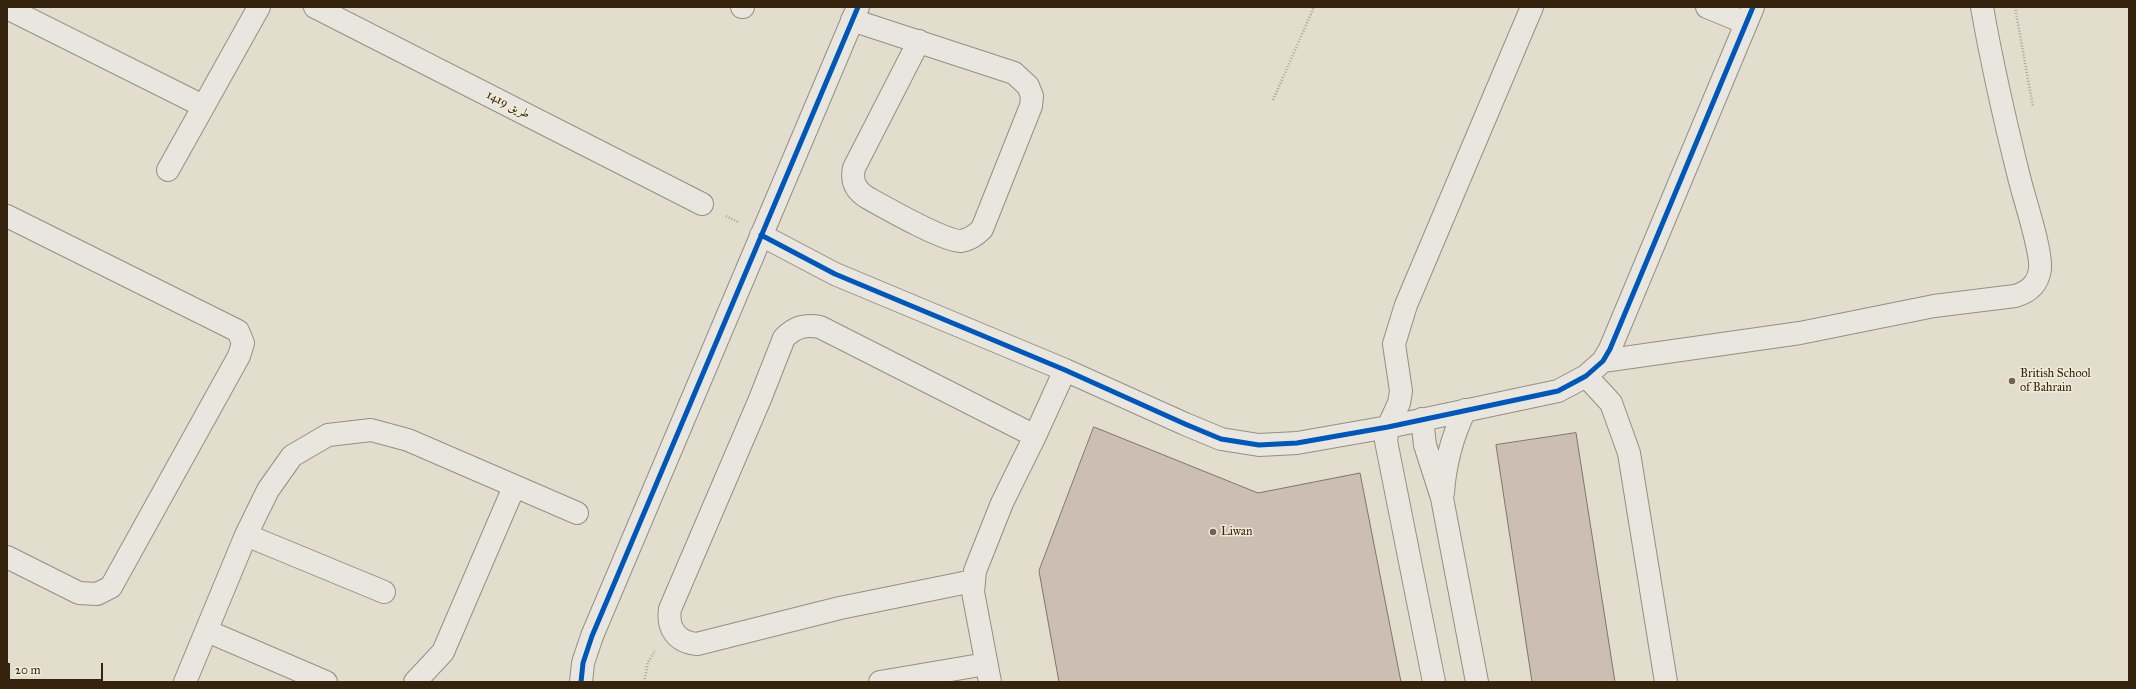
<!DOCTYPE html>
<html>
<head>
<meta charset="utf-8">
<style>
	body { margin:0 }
	#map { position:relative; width:2136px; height:689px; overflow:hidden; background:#e2ddcd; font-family:"IM FELL Great Primer",serif }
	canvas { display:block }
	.frame { position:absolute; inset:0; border:8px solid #36230d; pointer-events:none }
	.scale { position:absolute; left:8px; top:663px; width:95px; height:18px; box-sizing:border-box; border:2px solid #36230d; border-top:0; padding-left:5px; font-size:12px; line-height:14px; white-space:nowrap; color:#36230d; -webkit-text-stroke:3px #f1ecd9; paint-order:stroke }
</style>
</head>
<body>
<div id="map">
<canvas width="2136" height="689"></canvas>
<div class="frame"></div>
<div class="scale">20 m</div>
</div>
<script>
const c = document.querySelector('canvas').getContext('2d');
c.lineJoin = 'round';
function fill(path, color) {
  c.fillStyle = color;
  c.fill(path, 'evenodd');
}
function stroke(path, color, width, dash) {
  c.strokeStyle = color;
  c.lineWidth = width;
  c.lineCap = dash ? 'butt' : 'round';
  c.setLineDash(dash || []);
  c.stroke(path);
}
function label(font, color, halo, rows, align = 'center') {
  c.font = font + ' "IM FELL Great Primer",Amiri,serif';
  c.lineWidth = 3;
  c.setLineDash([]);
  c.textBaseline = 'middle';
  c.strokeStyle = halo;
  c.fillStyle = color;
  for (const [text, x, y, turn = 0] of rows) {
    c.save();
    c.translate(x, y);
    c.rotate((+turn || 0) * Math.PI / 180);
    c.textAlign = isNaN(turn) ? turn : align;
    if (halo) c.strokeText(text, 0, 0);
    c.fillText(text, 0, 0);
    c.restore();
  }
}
const building = new Path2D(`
	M1094,427L1258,493L1360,473L1401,682H1059L1039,571Z
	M1576,433L1615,682H1532L1496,445Z`);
fill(building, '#cdbeb3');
stroke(building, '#7c766b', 1);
const minor = new Path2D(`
	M315,7L702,204
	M742,7H743
	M1707,7L1746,23
	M7,8L203,106
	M852,20L1014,73L1028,86L1032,96L1031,106L982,229C976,235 969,240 961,241C944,241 886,208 868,198C856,191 851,182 854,168L919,41
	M168,170L259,7
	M7,216L238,331L243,343L239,356L111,587L97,594L79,593L7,557
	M761,235L835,274L1065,370L1185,424L1221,439L1259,445L1297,443L1388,427L1558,391L1586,376L1603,361L1610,349L1753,7
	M1603,361L1800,333L1934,306L2015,296C2029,292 2038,284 2040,269C2042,251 2024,198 2019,177C2005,121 1992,64 1982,7
	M1586,376L1611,403L1629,453L1666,682
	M1422,419L1425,445L1442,498L1477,682
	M1443,493C1445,463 1452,437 1465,410
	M246,535L384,592
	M973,581L840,608L697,644C677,642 667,629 670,609L760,399L784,338C795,327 805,324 820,327L1035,436
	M207,631L326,682
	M185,682L246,535L268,490L292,456L328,435L371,430L408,440L577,513
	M415,682L443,652L514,487
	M581,682L583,663L592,636L858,7
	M880,682L986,664
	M990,682L973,592L975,571L1002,503L1035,436L1065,370
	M1434,682L1386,441L1388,427L1399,403L1401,391L1394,344L1406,305L1532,7`);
stroke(minor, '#958f84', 24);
stroke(new Path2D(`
	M2015,7L2033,107
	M1273,100L1314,7
	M726,216L738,222
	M644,682L648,662L655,651`), '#a6a29a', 2.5, [1, 2]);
stroke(minor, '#e8e6de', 22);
stroke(new Path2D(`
	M761,235L835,274L1065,370L1185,424L1221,439L1259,445L1297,443L1388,427L1558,391L1586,376L1603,361L1610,349L1753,7
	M581,682L583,663L592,636L858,7`), '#0057b8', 5);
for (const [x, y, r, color] of [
	[2012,381,4,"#726450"],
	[1213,532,4,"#726450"]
]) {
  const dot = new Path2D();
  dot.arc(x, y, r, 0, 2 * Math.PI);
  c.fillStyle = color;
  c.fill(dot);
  stroke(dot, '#f1ecd9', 1.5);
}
label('12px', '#36230d', '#f1ecd9', [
	["طريق 1419",508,105,27]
]);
label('12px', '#36230d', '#f1ecd9', [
	["British School",2020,374],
	["of Bahrain",2020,388],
	["Liwan",1221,532]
], 'left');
</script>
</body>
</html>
